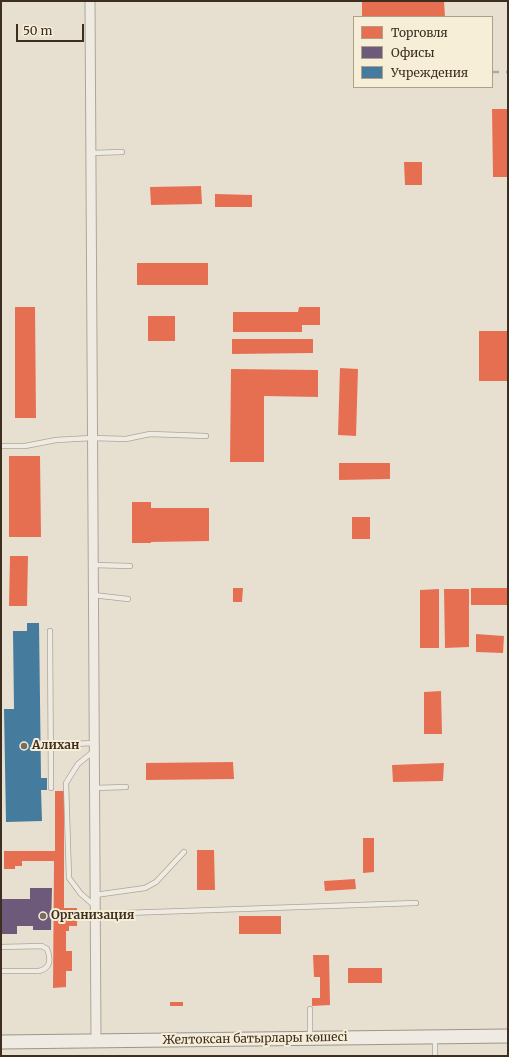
<!DOCTYPE html>
<html>
<head>
<meta charset="utf-8">
<style>
	body { margin:0 }
	#map { position:relative; width:509px; height:1057px; overflow:hidden; background:#e7e0d1; font-family:Merriweather,serif }
	canvas { display:block }
	.frame { position:absolute; inset:0; border:2px solid #3d2e20; pointer-events:none }
	.legend { position:absolute; left:353px; top:16px; width:140px; height:72px; box-sizing:border-box; background:#f7eed8; border:1px solid #ada18e; margin:0; padding:5px 7px; list-style:none; font-size:12px; color:#3d2e20 }
	.legend li { display:flex; align-items:center; gap:8px; height:20px }
	.legend b { width:20px; border:1px solid #ada18e }
	.scale { position:absolute; left:16px; top:24px; width:68px; height:18px; box-sizing:border-box; border:2px solid #3d2e20; border-top:0; padding-left:5px; font-size:12px; line-height:14px; white-space:nowrap; color:#3d2e20; -webkit-text-stroke:3px #f7eed8; paint-order:stroke }
</style>
</head>
<body>
<div id="map">
<canvas width="509" height="1057"></canvas>
<div class="frame"></div>
<ul class="legend">
<li><b style="height:11px;background:#e76f51"></b>Торговля</li>
<li><b style="height:11px;background:#6d597a"></b>Офисы</li>
<li><b style="height:11px;background:#457b9d"></b>Учреждения</li>
</ul>
<div class="scale">50 m</div>
</div>
<script>
const c = document.querySelector('canvas').getContext('2d');
c.lineJoin = 'round';
function fill(path, color) {
  c.fillStyle = color;
  c.fill(path, 'evenodd');
}
function stroke(path, color, width, dash) {
  c.strokeStyle = color;
  c.lineWidth = width;
  c.lineCap = dash ? 'butt' : 'round';
  c.setLineDash(dash || []);
  c.stroke(path);
}
function label(font, color, halo, rows, align = 'center') {
  c.font = font + ' Merriweather,serif';
  c.lineWidth = 4;
  c.setLineDash([]);
  c.textBaseline = 'middle';
  c.strokeStyle = halo;
  c.fillStyle = color;
  for (const [text, x, y, turn = 0] of rows) {
    c.save();
    c.translate(x, y);
    c.rotate((+turn || 0) * Math.PI / 180);
    c.textAlign = isNaN(turn) ? turn : align;
    if (halo) c.strokeText(text, 0, 0);
    c.fillText(text, 0, 0);
    c.restore();
  }
}
fill(new Path2D(`
	M362,1H444L445,17H362Z
	M492,109H508V177H493Z
	M404,162H422V185H405Z
	M201,186L202,204L151,205L150,187Z
	M215,194L252,195V207H215Z
	M137,263H208V285H137Z
	M15,307H35L36,418H15Z
	M299,307H320V325H302V332H233V312H298Z
	M148,316H175V341H148Z
	M479,331H508V381H479Z
	M232,339H313V353L232,354Z
	M340,368L358,369L356,436L338,435Z
	M231,369L318,370V397L264,396V462H230Z
	M9,456H40L41,537H9Z
	M339,463H390V479L339,480Z
	M132,502H151V508H209V541L151,542V543H132Z
	M352,517H370V539H352Z
	M10,556H28L27,606H9Z
	M233,588H243L242,602H233Z
	M471,588H508V605H471Z
	M439,589V648H420V590Z
	M444,589H469V647L445,648Z
	M476,634L504,636L503,653L476,652Z
	M441,691L442,734H424V692Z
	M233,762L234,779L146,780V763Z
	M444,763L443,781L393,782L392,765Z
	M55,791H64V908H77V926H69V931H66V951H72V971H66V987L53,988L54,861H22V866H15V869H4V851H55Z
	M363,838H374V872L363,873Z
	M197,850H214L215,890H197Z
	M355,879L356,889L325,891L324,881Z
	M239,916H281V934H239Z
	M313,955H329L330,1005L312,1006V998H320V977H314Z
	M348,968H382V983H348Z
	M170,1002H183V1006H170Z`), '#e76f51');
fill(new Path2D(`
	M30,888H52L51,930H33V926H17V934H1V899H30Z`), '#6d597a');
fill(new Path2D(`
	M27,623H39L41,778H47V790H41L42,821L6,822L4,709H14L13,631H27Z`), '#457b9d');
const lane = new Path2D(`
	M91,153L122,152
	M1,446H25L56,440L92,438L126,439L150,434L206,436
	M93,565L130,566
	M93,595L128,599
	M50,631L51,788
	M51,745L94,743
	M94,751L78,764L66,783L69,878L81,894L95,906
	M94,788L126,787
	M95,895L145,888L156,882L184,852
	M95,915L125,913L416,903
	M1,947L42,946L47,949C51,959 51,968 39,971H1
	M310,1037V1009
	M435,1056V1039`);
const street = new Path2D(`
	M90,1L96,1040`);
const secondary = new Path2D(`
	M1,1042L508,1036`);
stroke(lane, '#ada599', 6);
stroke(street, '#ada599', 11);
stroke(secondary, '#9c958a', 15);
stroke(lane, '#efebe3', 4.5);
stroke(street, '#efebe3', 9);
stroke(secondary, '#efebe3', 13);
stroke(new Path2D(`
	M492,72H508`), '#afaaa2', 2.5, [7, 7]);
for (const [x, y, r, color] of [
	[24,746,4,"#786c5e"],
	[43,916,4,"#786c5e"]
]) {
  const dot = new Path2D();
  dot.arc(x, y, r, 0, 2 * Math.PI);
  c.fillStyle = color;
  c.fill(dot);
  stroke(dot, '#f7eed8', 1.5);
}
label('bold 12px', '#3d2e20', '#f7eed8', [
	["Алихан",32,746],
	["Организация",51,916]
], 'left');
label('12px', '#3d2e20', '#f7eed8', [
	["Желтоксан батырлары көшесі",255,1039,-1]
]);
</script>
</body>
</html>
